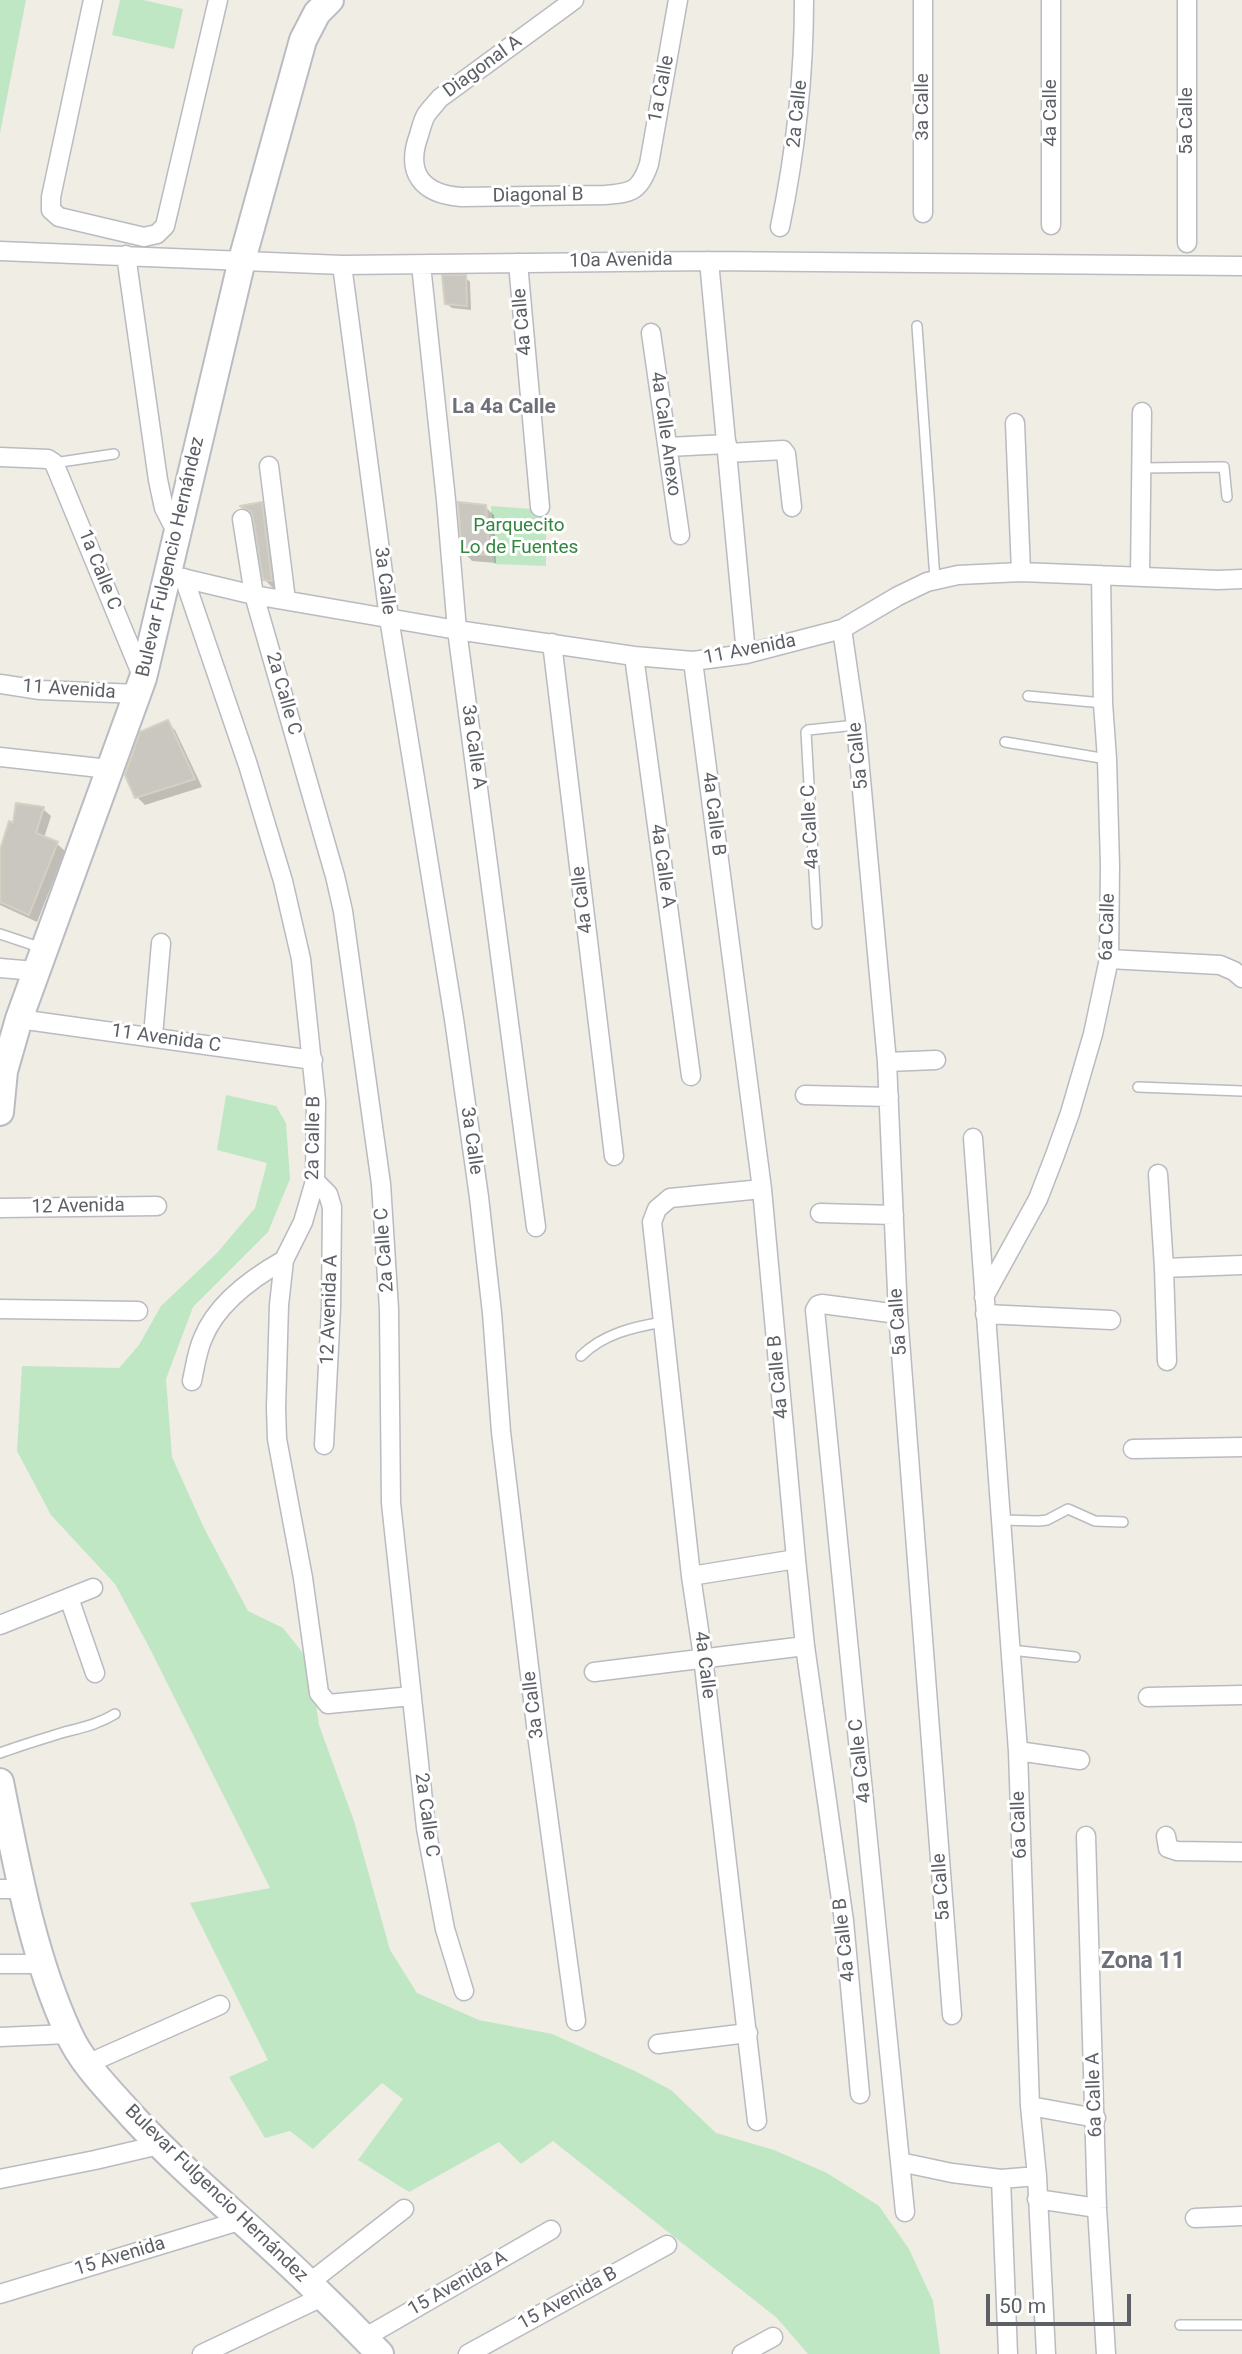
<!DOCTYPE html>
<html>
<head>
<meta charset="utf-8">
<style>
	body { margin:0 }
	#map { position:relative; width:1242px; height:2354px; overflow:hidden; background:#efede4; font-family:Roboto,sans-serif }
	canvas { display:block }
	.scale { position:absolute; left:986px; top:2294px; width:145px; height:32px; box-sizing:border-box; border:4px solid #5c5f65; border-top:0; padding-left:9px; font-size:21px; line-height:24px; white-space:nowrap; color:#5c5f65; -webkit-text-stroke:5px #fff; paint-order:stroke }
</style>
</head>
<body>
<div id="map">
<canvas width="1242" height="2354"></canvas>
<div class="scale">50 m</div>
</div>
<script>
const c = document.querySelector('canvas').getContext('2d');
c.lineJoin = 'round';
function fill(path, color) {
  c.fillStyle = color;
  c.fill(path, 'evenodd');
}
function stroke(path, color, width, dash) {
  c.strokeStyle = color;
  c.lineWidth = width;
  c.lineCap = dash ? 'butt' : 'round';
  c.setLineDash(dash || []);
  c.stroke(path);
}
function label(font, color, halo, rows, align = 'center') {
  c.font = font + ' Roboto,sans-serif';
  c.lineWidth = 6;
  c.setLineDash([]);
  c.textBaseline = 'middle';
  c.strokeStyle = halo;
  c.fillStyle = color;
  for (const [text, x, y, turn = 0] of rows) {
    c.save();
    c.translate(x, y);
    c.rotate((+turn || 0) * Math.PI / 180);
    c.textAlign = isNaN(turn) ? turn : align;
    if (halo) c.strokeText(text, 0, 0);
    c.fillText(text, 0, 0);
    c.restore();
  }
}
fill(new Path2D(`
	M0,0H26L0,133Z
	M120,0H143L183,9L174,49L112,35Z
	M491,506L546,510V566L494,564Z
	M226,1095L276,1106L286,1123L290,1179L268,1232L193,1307L166,1379L172,1457L204,1528L248,1611L283,1628L310,1662L319,1725L354,1821L390,1950L417,1993L479,2020L552,2034L635,2071L671,2090L716,2133L774,2150L827,2173L879,2206L909,2249L933,2301L940,2354H808L777,2318L553,2141L521,2164L499,2142L409,2192L358,2160L403,2099L382,2083L313,2149L290,2131L265,2138L229,2077L268,2060L190,1903L270,1888L148,1645L115,1584L51,1515L17,1451L22,1366L119,1368L139,1345L161,1306L217,1253L255,1208L267,1163L217,1150Z`), '#c0e7c3');
fill(new Path2D(`
	M465,277L470,282L471,310L452,308L446,303Z
	M262,504L270,512L279,588H273L265,580L255,516L243,507Z
	M485,507L494,515L496,563L472,561L464,552Z
	M167,722L175,730L202,787L145,805L137,797Z
	M43,809L51,816L44,838L57,844L65,851L37,922L0,905V857L14,825Z`), '#0003');
const building = new Path2D(`
	M442,275H466L467,306L445,304Z
	M262,502L272,581L263,580L253,517L250,511L240,506Z
	M458,502L486,505L489,555L462,553Z
	M168,720L195,779L135,798L125,775L140,732Z
	M16,803L44,807L36,833L58,842L29,915L0,902V850L9,821L13,823Z`);
fill(building, '#cac7c1');
stroke(building, '#d4d0c2', 2);
const lane = new Path2D(`
	M917,326L935,579
	M54,463L114,454
	M1141,468L1224,467L1227,497
	M1028,696L1103,703
	M1005,742L1107,759
	M817,924L806,732L808,730L856,725
	M0,934L42,948
	M1138,1087L1242,1091
	M581,1356C603,1334 633,1327 663,1322
	M1002,1520L1039,1521L1047,1520L1068,1509L1095,1521L1123,1522
	M1011,1650L1075,1657
	M0,1753C19,1746 39,1740 58,1734C79,1728 97,1725 115,1714
	M1180,2325H1242`);
const street = new Path2D(`
	M93,0L51,197V210L59,217L144,237L157,234L165,226L218,0
	M574,0L440,98C436,103 430,109 426,115C423,120 421,128 419,135C405,173 422,194 461,197L605,195C632,193 640,191 649,164L678,0
	M923,0V213
	M1051,225V0
	M780,227C796,150 804,79 804,0
	M1187,243V0
	M0,251L342,265L709,261L1242,266
	M126,255L158,480L164,508L177,533
	M709,261L746,654
	M518,263L540,507
	M342,265L389,618L454,1019L479,1197L492,1313L501,1432L538,1742L576,2021
	M421,265L446,500L457,630L536,1227
	M651,333L680,535
	M1015,423L1021,572
	M668,447L727,444
	M728,453L783,450L786,454L792,507
	M0,457L48,459L54,463L143,678
	M269,466L286,600
	M242,519L254,595L335,876L343,911L381,1184L389,1309L391,1503L426,1828L445,1929L464,1991
	M174,576L254,595L457,630L634,656L693,661L746,654L842,629L898,596L927,582L958,575L1021,572L1218,580L1242,579
	M1140,577L1142,412
	M184,578L248,765L283,881L301,959L316,1101L315,1181L303,1222L284,1260L279,1305L276,1408L277,1439L303,1578L319,1693L328,1704L412,1696
	M842,629L856,725L887,1062L898,1314L952,2015
	M552,643L614,1156
	M634,656L691,1076
	M693,661L762,1189L796,1559L805,1646L844,1921L860,2094
	M0,684L40,690L138,694
	M0,757L109,769
	M1109,959L1220,965L1234,971L1242,978
	M0,968L35,971
	M19,1019L313,1060
	M153,1036L161,943
	M887,1062L936,1060
	M805,1095L889,1097
	M973,1138L1018,1751L1030,2106L1037,2176L1046,2354
	M1158,1174L1164,1268
	M315,1181L328,1194L332,1207L331,1308L324,1445
	M0,1208L157,1206
	M820,1213L894,1215
	M984,1297L1038,1199L1055,1155L1070,1113L1093,1034L1109,959L1110,866L1107,759L1103,703L1101,575
	M0,1309L138,1311
	M898,1314L822,1304L818,1305L815,1310L905,2212
	M985,1314L1111,1320
	M1167,1361L1164,1268L1242,1265
	M192,1381C195,1367 197,1351 203,1338C217,1303 252,1278 284,1260
	M1133,1449L1242,1447
	M691,1576L796,1559
	M69,1598L95,1673
	M0,1625L93,1588
	M594,1672L805,1646
	M1148,1697L1242,1695
	M1018,1751L1080,1760
	M1086,1836L1097,2208L1106,2354
	M1166,1836L1168,1848L1177,1851L1242,1852
	M0,1889H21
	M0,1964H43
	M0,2037L68,2034
	M658,2044L748,2033
	M87,2064L220,2005
	M1030,2106L1096,2118
	M757,2121L703,1657L691,1576L652,1222L657,1209L670,1198L762,1189
	M900,2162L952,2173L1001,2179L1037,2176
	M0,2179L95,2160L159,2145
	M1001,2179L1008,2354
	M1037,2199L1097,2208
	M1195,2218L1242,2216
	M309,2283L404,2209
	M0,2294L239,2221
	M364,2338L551,2230
	M202,2354L322,2297
	M468,2354L667,2245
	M742,2354L773,2337`);
const secondary = new Path2D(`
	M0,1112L4,1071L19,1019L143,678L242,260L303,40L317,13L330,0
	M0,1782C17,1866 32,1953 68,2032C82,2064 109,2090 132,2116C187,2176 251,2226 309,2283C333,2306 357,2330 380,2354`);
stroke(lane, '#b9bbc0', 12);
stroke(street, '#b9bbc0', 21);
stroke(secondary, '#b9bcc2', 30);
stroke(lane, '#fff', 9);
stroke(street, '#fff', 18);
stroke(secondary, '#fff', 26);
label('19px', '#5c5f65', '#fff', [
	["Diagonal A",483,67,-36],
	["1a Calle",662,89,-79],
	["3a Calle",923,107,-90],
	["4a Calle",1051,113,-90],
	["2a Calle",798,114,-84],
	["5a Calle",1187,121,-90],
	["Diagonal B",538,196,-1],
	["10a Avenida",621,261,-1],
	["4a Calle",523,322,-95],
	["4a Calle Anexo",665,434,82],
	["Bulevar Fulgencio Hernández",171,557,-77],
	["1a Calle C",99,570,68],
	["3a Calle",384,581,83],
	["11 Avenida",750,650,-11],
	["11 Avenida",69,690,4],
	["2a Calle C",283,694,74],
	["3a Calle A",473,747,82],
	["5a Calle",859,756,-96],
	["4a Calle B",713,814,83],
	["4a Calle C",811,827,-93],
	["4a Calle A",662,866,82],
	["4a Calle",583,900,-97],
	["6a Calle",1108,927,-88],
	["11 Avenida C",166,1039,8],
	["2a Calle B",314,1138,-89],
	["3a Calle",471,1141,82],
	["12 Avenida",78,1207,-1],
	["2a Calle C",385,1250,-94],
	["12 Avenida A",330,1310,-88],
	["5a Calle",899,1322,-94],
	["4a Calle B",779,1377,-95],
	["4a Calle",704,1665,83],
	["3a Calle",534,1705,-97],
	["4a Calle C",861,1761,-96],
	["2a Calle C",426,1815,82],
	["6a Calle",1020,1825,-92],
	["5a Calle",942,1887,-94],
	["4a Calle B",845,1940,-96],
	["6a Calle A",1095,2095,-92],
	["Bulevar Fulgencio Hernández",216,2194,44],
	["15 Avenida",120,2257,-17],
	["15 Avenida A",458,2284,-30],
	["15 Avenida B",568,2299,-29]
]);
label('19px', '#32863d', '#fff', [
	["Parquecito",519,526],
	["Lo de Fuentes",519,548]
]);
label('bold 21px', '#6d7177', '#fff', [
	["La 4a Calle",504,408]
]);
label('bold 23px', '#6d7177', '#fff', [
	["Zona 11",1143,1962]
]);
</script>
</body>
</html>
